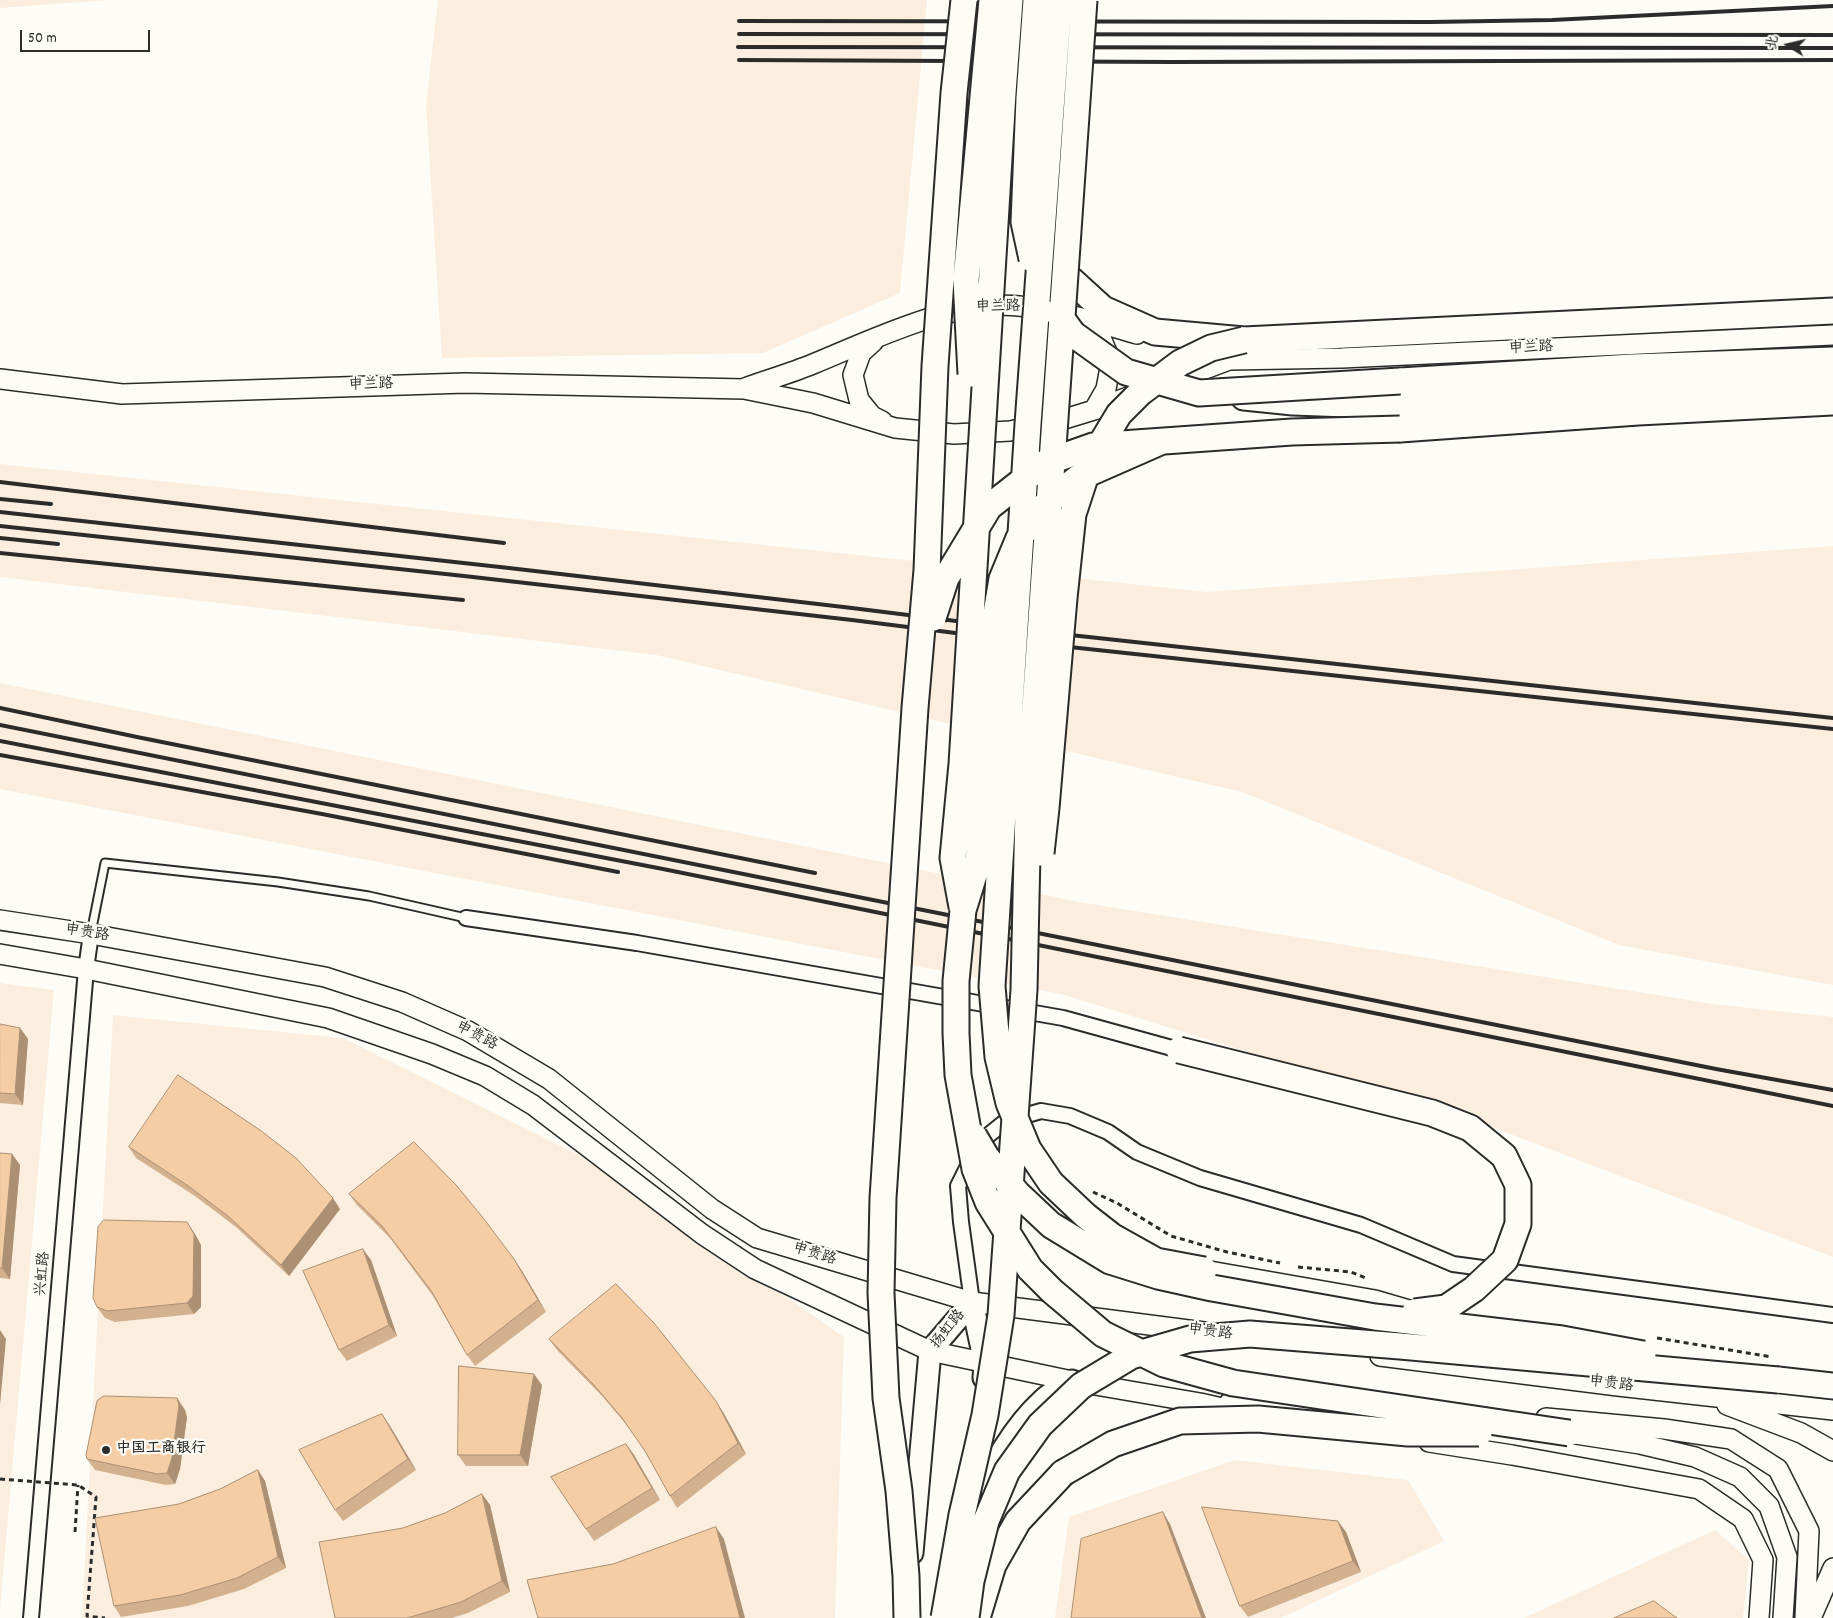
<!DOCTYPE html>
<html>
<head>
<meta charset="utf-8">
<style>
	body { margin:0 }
	#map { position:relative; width:1833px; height:1618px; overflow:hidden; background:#fdfcf7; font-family:Dekko,"LXGW WenKai TC",sans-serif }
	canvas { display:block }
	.north { position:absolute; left:1763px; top:20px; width:50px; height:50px; -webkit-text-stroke:4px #fdfcf7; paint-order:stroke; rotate:279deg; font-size:14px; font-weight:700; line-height:20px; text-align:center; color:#2b2b2b }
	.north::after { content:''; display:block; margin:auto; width:18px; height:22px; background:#2b2b2b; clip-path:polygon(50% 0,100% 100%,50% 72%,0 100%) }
	.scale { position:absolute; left:20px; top:30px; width:130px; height:22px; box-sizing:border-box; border:2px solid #2b2b2b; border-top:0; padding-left:6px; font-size:15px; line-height:18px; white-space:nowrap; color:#2b2b2b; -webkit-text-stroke:4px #fdfcf7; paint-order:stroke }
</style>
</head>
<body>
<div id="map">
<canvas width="1833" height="1618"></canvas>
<div class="north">北</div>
<div class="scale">50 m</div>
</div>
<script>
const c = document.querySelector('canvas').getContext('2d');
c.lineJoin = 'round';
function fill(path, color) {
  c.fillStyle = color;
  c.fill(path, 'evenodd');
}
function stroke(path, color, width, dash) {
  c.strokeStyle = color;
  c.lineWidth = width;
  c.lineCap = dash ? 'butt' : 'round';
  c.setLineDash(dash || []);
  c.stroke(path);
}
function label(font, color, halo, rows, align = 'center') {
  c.font = font + ' Dekko,"LXGW WenKai TC",sans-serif';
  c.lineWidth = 4.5;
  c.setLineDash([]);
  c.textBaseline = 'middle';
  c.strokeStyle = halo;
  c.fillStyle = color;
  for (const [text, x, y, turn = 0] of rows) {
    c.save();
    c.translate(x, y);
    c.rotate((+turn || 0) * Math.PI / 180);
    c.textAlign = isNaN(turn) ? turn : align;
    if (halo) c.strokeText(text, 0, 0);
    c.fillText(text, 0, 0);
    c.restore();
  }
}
fill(new Path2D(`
	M0,0H109L0,8Z
	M438,0H927L900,293L763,353L442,358L426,105Z
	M0,464L1207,592L1833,546V985L1619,945L1242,792L656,655L0,577Z
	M0,683L1079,902L1713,1004L1833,1017V1257L1497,1129L1061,994L0,789Z
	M0,983L54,990L0,1609Z
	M113,1015L343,1038L581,1156L844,1337L835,1618H82Z
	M1235,1460L1408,1480L1444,1541L1281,1618H1055L1069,1517Z
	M1715,1530L1749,1560L1743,1618H1524Z`), '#fbeede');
const lane = new Path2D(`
	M91,933L105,863L278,882L369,896L466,918`);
const street = new Path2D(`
	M466,918L637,943L1063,1018L1179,1050
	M972,1302L961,1222L958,1186L980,1142L1006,1121L1041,1111L1070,1116L1108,1132L1137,1152L1200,1178L1361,1225L1453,1264L1833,1315
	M31,1618L86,969L91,934`);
const secondary = new Path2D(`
	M1082,321L1099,333L1111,362L1106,389L1094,410
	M873,342L861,353L853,375L859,400L872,416L882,421
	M1217,356L1229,360L1342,358L1833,335
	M0,379L122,394L465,383L744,389L813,403L895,428L954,434L1010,431L1058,421L1094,410L1136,394
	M1162,385L1229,360
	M745,388C767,380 791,373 813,364C872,340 954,299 1019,306C1059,310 1099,323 1137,334
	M0,920L91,934L325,977L402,1002L468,1031L549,1079L712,1209L757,1238L972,1302L1204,1332
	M0,954L86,969L328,1018L432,1054L485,1076L533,1105L702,1234L755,1269L930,1351L1072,1381L1200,1403L1244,1413
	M1204,1270L1375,1300L1423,1314
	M1380,1356L1618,1386L1833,1410
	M1229,1403L1316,1405
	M1727,1405L1801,1433L1833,1451
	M1546,1418L1664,1429L1731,1439L1778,1469L1809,1531L1805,1618
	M1569,1433L1640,1444L1695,1457L1740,1477L1769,1506L1787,1557L1783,1618
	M1429,1442L1512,1455L1699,1489L1743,1519L1763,1560L1759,1618
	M1811,1618L1833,1568`);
const primary = new Path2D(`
	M972,1302L985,1363L984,1378
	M968,1514C989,1474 1009,1431 1043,1400C1051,1392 1063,1387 1072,1381
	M912,1553L930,1351L972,1302`);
const highway = new Path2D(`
	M1007,127L1013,176L1031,220L1058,268L1103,309L1155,332L1244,340L1833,311
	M1400,381L1633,367L1833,360
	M1244,397L1293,402L1401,406L1635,388L1833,380
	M1400,429L1638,412L1833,402
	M1778,1380L1833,1386
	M977,1618L993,1565L1018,1521L1063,1473`);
stroke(lane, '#2b2b2b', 11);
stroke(street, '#2b2b2b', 18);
stroke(secondary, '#2b2b2b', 22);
stroke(primary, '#2b2b2b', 25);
stroke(highway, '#2b2b2b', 29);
stroke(new Path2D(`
	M1093,1192L1117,1203L1171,1236L1227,1252L1280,1263
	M1298,1267L1351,1272L1368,1279
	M1657,1338L1772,1357
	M75,1532L78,1485`), '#2b2b2b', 3, [5, 4]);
stroke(lane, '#fdfcf7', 7);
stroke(street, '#fdfcf7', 14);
stroke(secondary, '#fdfcf7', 19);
stroke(primary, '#fdfcf7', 21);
stroke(highway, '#fdfcf7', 25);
stroke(new Path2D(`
	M739,21L1431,22L1552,20L1833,6
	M739,34L1833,35
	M738,47L1833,48
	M739,60L1174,62L1833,60
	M0,482L504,543
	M0,499L51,504
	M0,512L509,568L852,608L1052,633L1833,718
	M0,526L464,576L852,620L1051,645L1833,729
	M0,538L58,544
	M0,553L463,600
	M0,708L137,737L815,873
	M0,725L1716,1069L1833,1090
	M0,741L663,869L1833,1106
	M0,755L322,814L618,872`), '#2b2b2b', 4);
const highwayBridge = new Path2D(`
	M1059,0L1028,424L992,986L998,1057L1009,1103L1028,1149L1051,1183L1086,1216L1113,1237L1156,1261L1204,1270
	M1032,259L1024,222L1029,98L1036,0
	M1057,312L1073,334L1126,372L1199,393L1400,381
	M971,374L966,280L992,0
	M1160,442L1078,478L1047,503L1019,538L1002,579L993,631L990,705L978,862L963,910L956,981V1033L958,1075L975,1169L988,1202L1030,1269L1052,1291L1103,1334L1164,1364L1233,1383L1569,1433
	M933,618L946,578L989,507L1045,463L1093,446L1292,432L1400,429
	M1041,853L1046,808L1064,598L1073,514L1090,462L1119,414L1140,393L1180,363L1211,348L1244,340
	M962,907L953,858L962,764L1003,93L1010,0
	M1179,1050L1432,1113L1470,1128L1504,1156L1518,1185V1224L1505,1260L1474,1289L1446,1308L1415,1312
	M974,1136L987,1158L1017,1193L1051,1225L1110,1261L1158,1276L1212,1288L1375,1317L1562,1339L1643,1354
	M1063,1473L1113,1444L1180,1421L1258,1419L1408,1433H1479
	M907,1618L906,1576L899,1491L886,1398L881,1293L883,1198L915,708L927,570L935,366L954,93L964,0
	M944,1618L962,1515L985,1415L1001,1315L1024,990L1028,808L1084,0
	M966,1618L971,1581L986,1521L1007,1471L1040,1425L1081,1386L1131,1356L1190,1339L1250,1334L1400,1346L1778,1380`);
stroke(highwayBridge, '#2b2b2b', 29, []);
stroke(new Path2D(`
	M0,1479L78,1485L96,1497L87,1616L105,1618`), '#2b2b2b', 3, [5, 4]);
stroke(highwayBridge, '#fdfcf7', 25);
fill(new Path2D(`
	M0,1024L20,1028L28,1039L23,1105L0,1103Z
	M129,1147L340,1209L289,1276L236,1227L195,1196L136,1158Z
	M0,1153L12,1154L20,1165L10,1279L0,1278Z
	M349,1194L514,1259L522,1271L546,1312L475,1366L467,1355L433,1296L390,1238L357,1205Z
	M195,1234L201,1245V1307L194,1314L115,1322L105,1318L97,1307Z
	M371,1260L397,1336L347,1361L339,1350Z
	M549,1339L723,1412L746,1454L677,1508L670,1496L645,1451L630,1429L602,1396L557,1350Z
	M542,1385L528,1466H466L458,1455Z
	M177,1398L185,1410L187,1417L180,1469L175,1484L166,1485L95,1470L87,1459Z
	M382,1414L390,1426L416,1470L343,1521L335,1510Z
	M626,1444L634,1455L660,1500L594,1541L551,1477Z
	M258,1470L265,1481L286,1568L244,1589L188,1606L121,1617L114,1606L179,1504L220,1489Z
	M482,1494L490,1505L510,1592L468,1613L452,1618H335L403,1528L445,1513Z
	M1346,1532L1361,1572L1248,1617L1240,1606Z`), '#d3b08e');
fill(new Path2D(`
	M20,1028L28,1039L23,1105L15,1094Z
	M12,1154L20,1165L10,1279L2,1268Z
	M333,1198L340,1209L289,1276L281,1265Z
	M187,1222L195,1234L201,1245V1307L194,1314L187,1303Z
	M363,1249L371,1260L397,1336L389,1325Z
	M514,1259L522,1271L546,1312L538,1300Z
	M0,1330L6,1339L0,1405Z
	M534,1374L542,1385L528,1466L520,1455Z
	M177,1398L185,1410L187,1417L180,1469L175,1484L167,1473Z
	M716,1401L723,1412L746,1454L738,1443Z
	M382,1414L390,1426L416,1470L408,1459Z
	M626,1444L634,1455L660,1500L652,1488Z
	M258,1470L265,1481L286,1568L278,1557Z
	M482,1494L490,1505L510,1592L502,1581Z
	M1163,1512L1170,1524L1206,1618H1202Z
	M1338,1521L1346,1532L1361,1572L1353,1561Z
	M716,1527L724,1539L745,1618H740Z`), '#ac9074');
const building = new Path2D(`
	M0,1024L20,1028L15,1094L0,1093Z
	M178,1075L260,1130L296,1158L333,1198L281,1265L228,1216L187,1185L129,1147Z
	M414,1142L457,1186L484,1219L514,1259L538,1300L467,1355L432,1292L382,1226L349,1194Z
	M0,1153L12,1154L2,1268H0Z
	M104,1220L187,1222L194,1234L193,1296L187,1303L107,1311L97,1307L93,1298L98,1227Z
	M363,1249L389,1325L339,1350L303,1271Z
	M616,1284L654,1323L716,1401L738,1443L670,1496L645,1451L622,1418L594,1385L549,1339Z
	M459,1366L534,1374L520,1455H458Z
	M104,1396L177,1398L179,1405L172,1458L167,1473L158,1474L87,1459L86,1455L97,1401Z
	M382,1414L408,1459L335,1510L299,1450Z
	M626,1444L652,1488L586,1529L551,1477Z
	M258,1470L278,1557L237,1578L180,1595L114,1606L95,1518L179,1504L220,1489Z
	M482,1494L502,1581L461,1602L407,1618H335L319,1542L403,1528L445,1513Z
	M1202,1507L1338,1521L1353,1561L1240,1606Z
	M1163,1512L1202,1618H1071L1081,1539Z
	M716,1527L740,1618H538L527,1580L613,1564Z
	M1654,1601L1677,1618H1614Z`);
fill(building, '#f5cda5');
stroke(building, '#ac9074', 1);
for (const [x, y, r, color] of [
	[106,1450,5,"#2b2b2b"]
]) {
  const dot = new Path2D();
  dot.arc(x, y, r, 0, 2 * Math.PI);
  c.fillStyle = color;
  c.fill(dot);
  stroke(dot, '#fdfcf7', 2);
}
label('15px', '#2b2b2b', '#fdfcf7', [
	["申兰路",998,308,-1],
	["申兰路",1531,349,-3],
	["申兰路",371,386,-2],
	["申贵路",87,934,9],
	["申贵路",476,1037,28],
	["申贵路",814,1255,17],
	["兴虹路",44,1274,-85],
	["扬虹路",949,1330,-51],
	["申贵路",1210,1333,8],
	["申贵路",1611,1385,7]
]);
label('bold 15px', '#2b2b2b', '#fdfcf7', [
	["中国工商银行",116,1450]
], 'left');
</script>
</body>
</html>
